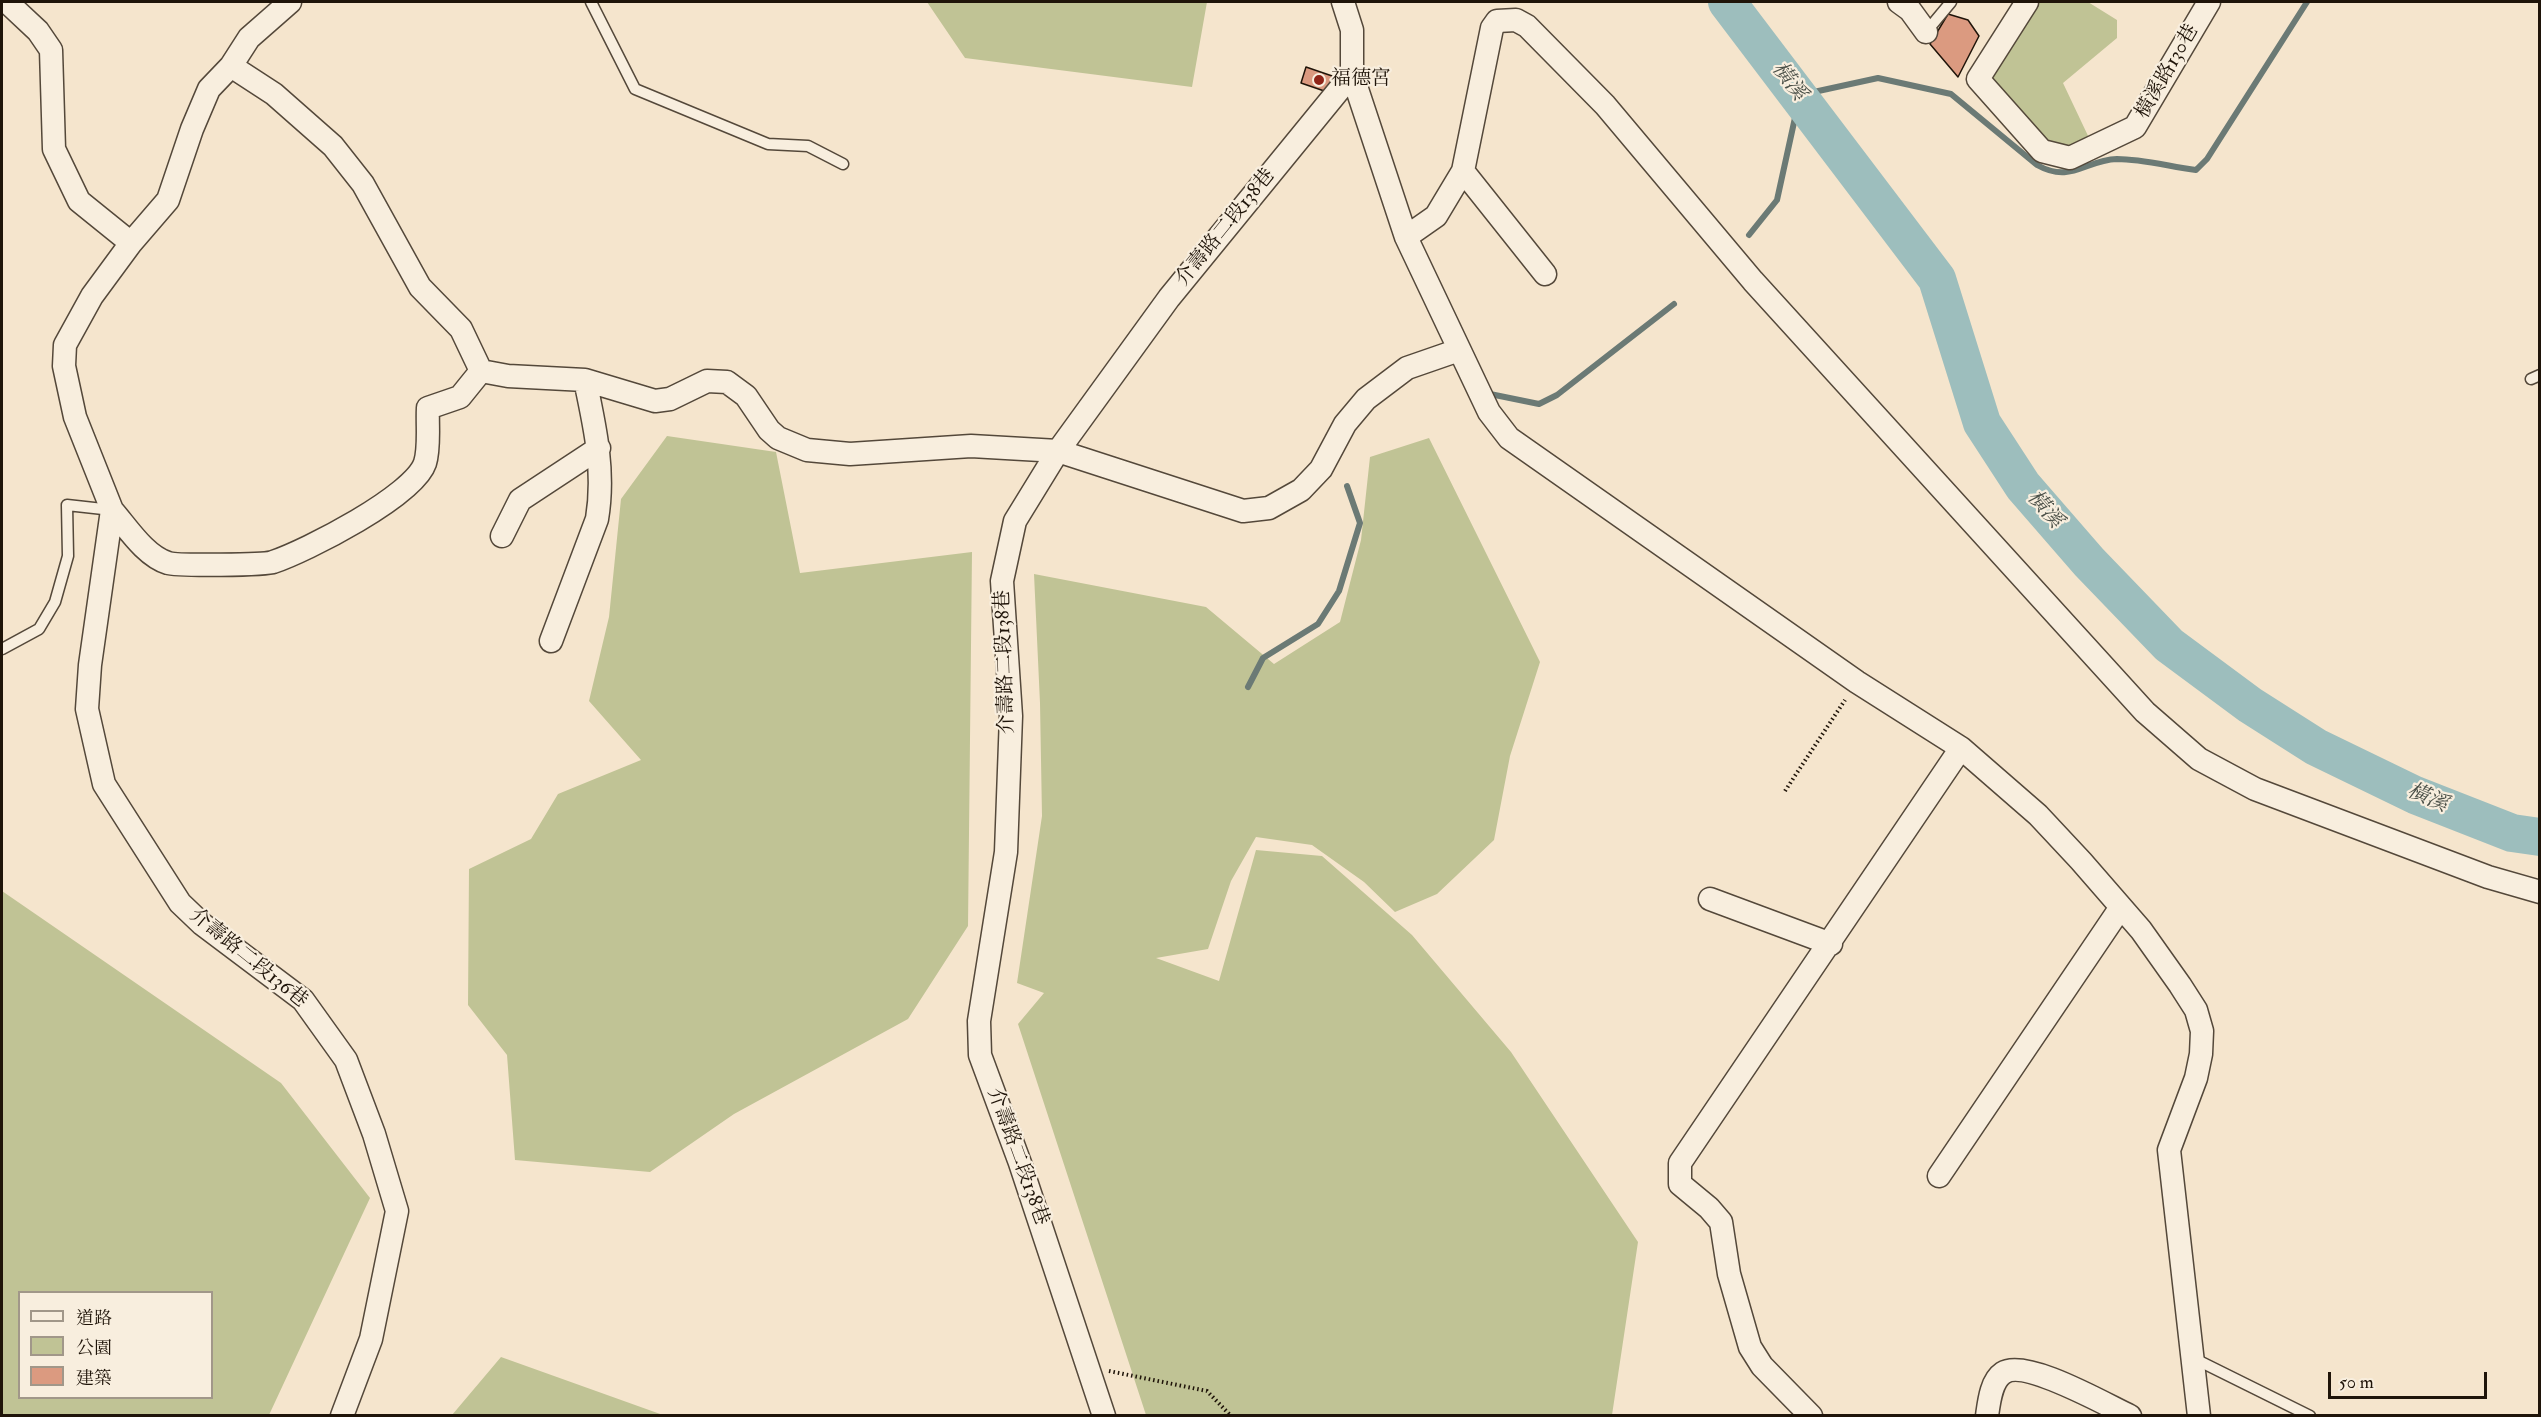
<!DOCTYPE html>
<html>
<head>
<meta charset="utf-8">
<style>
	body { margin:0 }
	#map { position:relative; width:2541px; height:1417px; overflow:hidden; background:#f5e5cd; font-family:"IM FELL Double Pica","Noto Serif TC",serif }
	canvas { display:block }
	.frame { position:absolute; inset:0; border:3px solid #1f1409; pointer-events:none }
	.legend { position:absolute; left:18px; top:1291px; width:195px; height:108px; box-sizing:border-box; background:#f8eede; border:2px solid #a19789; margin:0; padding:8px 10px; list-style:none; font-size:18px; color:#1f1409 }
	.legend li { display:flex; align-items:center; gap:12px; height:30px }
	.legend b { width:30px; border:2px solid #a19789 }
	.scale { position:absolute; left:2328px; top:1372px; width:159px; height:27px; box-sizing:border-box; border:3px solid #1f1409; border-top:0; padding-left:8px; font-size:18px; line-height:21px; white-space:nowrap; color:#1f1409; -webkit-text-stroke:4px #f8eede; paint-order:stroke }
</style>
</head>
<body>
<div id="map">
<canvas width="2541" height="1417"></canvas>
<div class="frame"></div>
<ul class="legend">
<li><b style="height:8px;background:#f8eede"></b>道路</li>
<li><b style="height:16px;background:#c0c395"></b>公園</li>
<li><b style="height:16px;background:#db9a80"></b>建築</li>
</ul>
<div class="scale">50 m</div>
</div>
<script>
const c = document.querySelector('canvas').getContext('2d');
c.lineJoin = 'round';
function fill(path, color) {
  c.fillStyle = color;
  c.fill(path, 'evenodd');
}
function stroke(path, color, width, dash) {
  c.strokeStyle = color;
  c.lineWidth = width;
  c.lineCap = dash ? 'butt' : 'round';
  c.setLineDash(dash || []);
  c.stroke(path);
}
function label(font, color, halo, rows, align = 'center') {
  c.font = font + ' "IM FELL Double Pica","Noto Serif TC",serif';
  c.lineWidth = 4.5;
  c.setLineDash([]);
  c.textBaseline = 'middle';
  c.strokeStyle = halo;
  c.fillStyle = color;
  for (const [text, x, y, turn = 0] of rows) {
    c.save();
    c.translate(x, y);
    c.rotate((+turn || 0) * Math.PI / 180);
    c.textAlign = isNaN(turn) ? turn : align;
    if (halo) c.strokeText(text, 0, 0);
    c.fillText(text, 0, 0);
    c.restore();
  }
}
fill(new Path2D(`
	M927,2H1207L1192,87L965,58Z
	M2036,2H2088L2117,20V38L2063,83L2090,140L2064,148L2046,142L1988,78Z
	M667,436L776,452L800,573L972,552L968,926L908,1019L734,1114L650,1172L515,1160L507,1055L468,1005L469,869L531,839L558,794L641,760L589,701L609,617L621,499Z
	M1429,438L1540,662L1510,756L1494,840L1437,894L1395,912L1364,882L1312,845L1256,837L1231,881L1208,949L1156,958L1219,981L1256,850L1322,856L1412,935L1511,1052L1638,1242L1612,1415H1146L1018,1024L1044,993L1017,983L1042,816L1040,703L1034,574L1206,607L1274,664L1340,622L1361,540L1370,457Z
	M2,891L281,1083L370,1198L269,1415H2ZM212,1292V1398H20V1292Z
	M501,1357L663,1415H452Z`), '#c0c395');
stroke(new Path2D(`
	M1749,235L1777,200L1800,95L1878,78L1951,94L2037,165C2071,184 2085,160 2117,159C2143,159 2171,167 2196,170L2207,159L2307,2
	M1490,394L1539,404L1557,395L1674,304
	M1248,687L1263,658L1318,624L1339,591L1360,523L1347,486`), '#6b7a75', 6);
stroke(new Path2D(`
	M1727,2L1937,279L1982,423L2023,486L2089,562L2169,645L2250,705L2316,747L2415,795L2512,833L2540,837`), '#9dbebd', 38);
const building = new Path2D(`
	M1948,14L1968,20L1979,36L1958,77L1930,44Z
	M1306,67L1338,78L1333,94L1301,83Z`);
fill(building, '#db9a80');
stroke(building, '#1f1409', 1.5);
const lane = new Path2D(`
	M591,2L635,89L768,144L808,146L843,164
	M1926,32L1951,2
	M2531,379L2540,375
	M2,649L39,629L55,602L68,556L67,505L112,510
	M2193,1358L2310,1416`);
const street = new Path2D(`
	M7,2L38,31L51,50L54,149L79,201L131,243L168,200L192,129L209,89L231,66L274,94L333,146L363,184L420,287L461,329L481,371L508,376L585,380L655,401L670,399L707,381L727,382L746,396L769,430L778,438L807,450L850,454L971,446L1058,451L1243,511L1269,508L1301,490L1321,469L1345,424L1366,399L1407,368L1459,350
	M1343,2L1352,30V74L1406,237L1489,412L1509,438L1857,682L1961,748L2038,815L2081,861L2141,930L2180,985L2196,1010L2202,1031L2201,1054L2196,1078L2169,1150L2199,1416
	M1899,2L1910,10L1926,32
	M2027,2L1978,79L2042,151L2070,158L2135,127L2209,2
	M231,66L249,38L290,2
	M1463,171L1545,274
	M1406,237L1436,216L1463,171L1492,28L1497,21L1516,20L1527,26L1605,105L1753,281L2145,712L2199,759L2255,789L2488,877L2540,892
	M131,243L92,296L65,345L64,366L75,417L112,510L90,665L87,709L104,784L180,903L202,924L303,1000L346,1060L374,1134L397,1211L371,1339L342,1416
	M112,510C127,527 145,556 168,563C177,566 265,565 273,562C306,551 414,496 425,463C430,447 427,425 428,408L460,397L481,371
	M502,536L520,500L599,448
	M551,641L597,519C605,471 595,427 585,380
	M1710,899L1831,944
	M1939,1176L2121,907
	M1104,1416L1020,1163L980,1055L979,1021L1006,852L1011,716L1002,581L1015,521L1058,451L1169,298L1352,74
	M1811,1416L1762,1366L1750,1347L1729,1274L1721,1222L1709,1208L1680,1184V1163L1961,748
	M1987,1416C1989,1402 1991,1381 2003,1373C2025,1358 2106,1405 2130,1416`);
stroke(lane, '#54483a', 13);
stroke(street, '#54483a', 25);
stroke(new Path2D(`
	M1785,791L1845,700
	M1109,1371L1207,1391L1231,1416`), '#1f1409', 4, [1.5, 3]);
stroke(lane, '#f8eede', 10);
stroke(street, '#f8eede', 22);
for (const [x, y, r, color] of [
	[1319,80,6,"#8f2418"]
]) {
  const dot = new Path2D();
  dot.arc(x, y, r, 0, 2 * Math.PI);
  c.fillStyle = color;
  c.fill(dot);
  stroke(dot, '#f8eede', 2);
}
label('20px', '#1f1409', '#f8eede', [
	["橫溪路130巷",2168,72,-60],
	["介壽路二段138巷",1226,228,-51],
	["介壽路二段138巷",1006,662,-92],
	["介壽路二段136巷",248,959,39],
	["介壽路二段138巷",1017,1157,70]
]);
label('20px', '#1f1409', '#f8eede', [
	["福德宮",1331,80]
], 'left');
label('italic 21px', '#4b5048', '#f8eede', [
	["橫溪",1788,82,53],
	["橫溪",2044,510,49],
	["橫溪",2427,799,23]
]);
</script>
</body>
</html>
